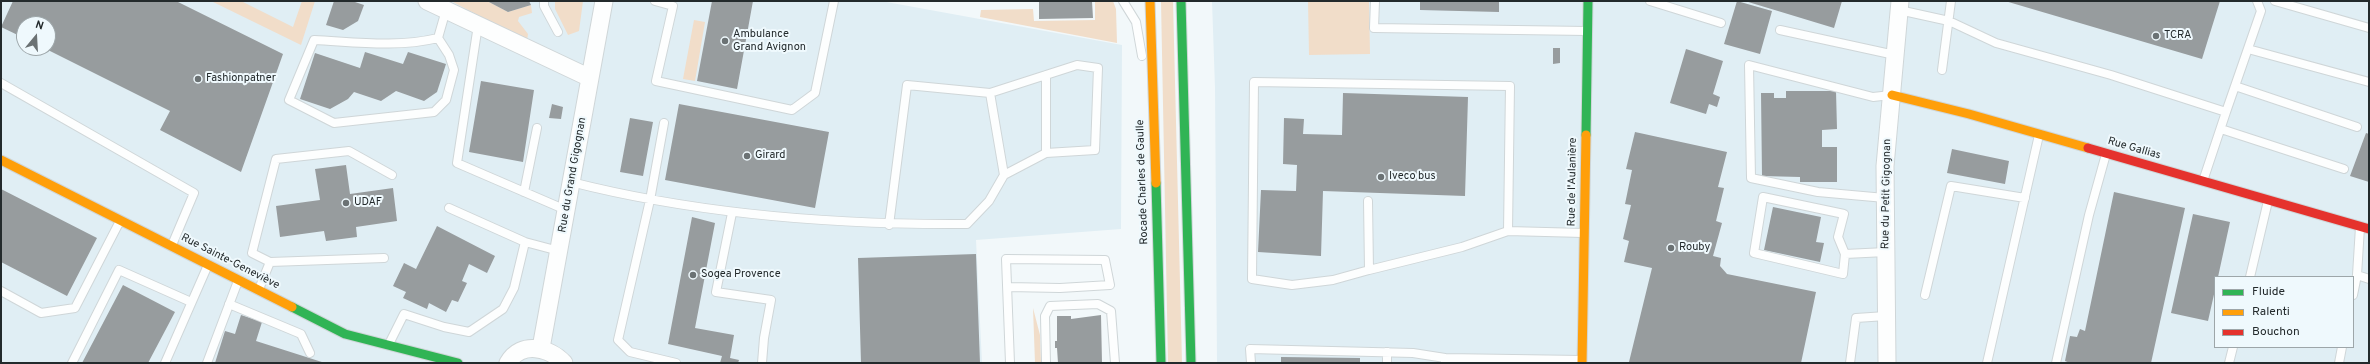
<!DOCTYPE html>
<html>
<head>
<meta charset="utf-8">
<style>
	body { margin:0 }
	#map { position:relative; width:2370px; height:364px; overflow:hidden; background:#f2f8fa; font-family:Overpass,sans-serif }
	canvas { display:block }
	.frame { position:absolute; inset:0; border:2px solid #232a2c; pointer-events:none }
	.legend { position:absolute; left:2214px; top:276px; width:140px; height:72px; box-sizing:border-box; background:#eff9fd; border:1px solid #9da6a9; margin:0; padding:5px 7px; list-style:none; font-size:12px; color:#232a2c }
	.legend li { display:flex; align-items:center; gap:8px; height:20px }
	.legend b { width:20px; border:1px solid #9da6a9 }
	.north { position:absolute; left:16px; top:16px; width:40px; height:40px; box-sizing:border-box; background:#eff9fd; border:1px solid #9da6a9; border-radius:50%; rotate:18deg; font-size:11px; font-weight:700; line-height:16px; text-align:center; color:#232a2c }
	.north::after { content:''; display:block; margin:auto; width:14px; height:18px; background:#6b7274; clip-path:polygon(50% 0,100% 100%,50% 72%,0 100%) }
</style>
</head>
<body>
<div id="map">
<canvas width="2370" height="364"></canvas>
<div class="frame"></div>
<ul class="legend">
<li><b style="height:5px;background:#30b455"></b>Fluide</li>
<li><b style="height:5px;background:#ff9f0a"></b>Ralenti</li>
<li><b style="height:5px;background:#e5322d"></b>Bouchon</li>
</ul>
<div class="north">N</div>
</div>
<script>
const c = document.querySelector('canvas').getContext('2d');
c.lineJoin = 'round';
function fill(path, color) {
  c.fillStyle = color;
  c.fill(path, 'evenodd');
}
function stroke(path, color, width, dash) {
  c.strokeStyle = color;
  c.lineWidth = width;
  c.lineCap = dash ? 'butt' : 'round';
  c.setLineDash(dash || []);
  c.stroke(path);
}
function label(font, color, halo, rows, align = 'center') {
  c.font = font + ' Overpass,sans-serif';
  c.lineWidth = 4;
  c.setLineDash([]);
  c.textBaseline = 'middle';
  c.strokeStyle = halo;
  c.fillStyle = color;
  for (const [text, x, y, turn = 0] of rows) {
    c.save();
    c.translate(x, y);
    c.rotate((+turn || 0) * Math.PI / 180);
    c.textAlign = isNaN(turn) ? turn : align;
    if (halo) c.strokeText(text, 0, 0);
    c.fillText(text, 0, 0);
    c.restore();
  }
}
fill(new Path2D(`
	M1,1H881L1122,45L1121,229L976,240L982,363H1ZM24,24H48V48H24Z
	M1212,1H2369V363H1217L1215,88ZM2215,277H2353V347H2215Z`), '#e0eef4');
fill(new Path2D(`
	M211,1H241L293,27L302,1H315L301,45Z
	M451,1H487L508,12L531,5L532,13L519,17L518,21L528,34L527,41Z
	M555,1H583L579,31L568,35L555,9Z
	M1095,1H1113L1116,9L1117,43L980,17L981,10L1033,9L1034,21L1095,20Z
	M1161,1H1173L1182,363H1168Z
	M1308,1H1369L1370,54L1309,55Z
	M694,20L705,22L695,81L683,79Z
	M1033,308L1040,335L1041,363H1035Z`), '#f1ddc9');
fill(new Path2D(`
	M13,1H176L283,54L241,172L160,130L170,111L44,48H48V24H24V38L1,27Z
	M334,1H352L364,5L358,21L343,30L326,25Z
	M487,1H529L531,5L508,12Z
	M712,1H753L737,89L697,81Z
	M1039,1H1092L1093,18L1039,19Z
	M1420,1H1499V12L1420,10Z
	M1737,1L1772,11L1760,54L1724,44Z
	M1745,1H1842L1834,28Z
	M2005,1H2220L2202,59Z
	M1553,48H1560V63L1553,64Z
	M1686,49L1723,61L1713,94L1720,97L1717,107L1709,104L1706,114L1670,103Z
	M365,52L403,64L408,52L446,64L437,92L424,101L396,91L381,101L354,92L348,99L330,109L300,99L315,53L360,68Z
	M481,81L534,90L523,162L469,152Z
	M1786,91H1836L1837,129L1822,130V147H1837V182H1800V177L1762,176L1761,93H1774V98H1786Z
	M1343,93L1468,97L1465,196L1323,191L1321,256L1258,252L1261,190L1296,191L1297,165L1283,164L1284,118L1304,119L1303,134L1342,135Z
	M552,104L563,107L561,119L549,118Z
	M679,104L829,132L815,208L665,180Z
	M630,118L653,122L643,176L620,172Z
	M1635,132L1727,152L1718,187L1724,188L1716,221L1722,223L1713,256L1721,258L1720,266L1727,274L1816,292L1801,363L1629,362L1652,268L1624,262L1629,241L1623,239L1631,205L1625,204L1632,170L1626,169Z
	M2366,133L2369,134V182L2350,176Z
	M1952,149L2009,161L2005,184L1947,173Z
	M346,165L350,194L393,188L397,221L356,227L357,237L326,241L324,231L280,237L276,206L320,200L315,169Z
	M1,189L97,238L67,296L1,262Z
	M2114,192L2185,208L2151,363H2070L2065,361L2070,336L2077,337L2080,329L2085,331Z
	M1773,207L1821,217L1816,242L1824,243L1820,262L1764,250Z
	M2193,214L2230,222L2218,277H2215V290L2208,321L2171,313Z
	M692,217L715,223L695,328L734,335L730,358L739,360L738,363H720L722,356L668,344Z
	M437,226L495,256L487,273L469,264L462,281L467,283L458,302L452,300L446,312L429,303L427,309L403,298L406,292L393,286L404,263L416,269Z
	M976,254L980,363H861L858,258Z
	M123,285L175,312L148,363H82Z
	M241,315L262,322L256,341L325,363H215L225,331L235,334Z
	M1101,315L1102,363H1058L1057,348H1055V341H1057V316H1071V319Z
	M1281,357L1360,358V363H1281Z`), '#979c9e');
const lane = new Path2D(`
	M544,1V6L558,32
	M655,1L673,6L656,81L792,110L815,93L834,1
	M1123,1L1136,22L1142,56
	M1375,1L1374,28L1587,31
	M1650,1L1721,23
	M2275,1L2369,28
	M1899,10L1949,21L1996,43L2111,75L2226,112L2261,11L2257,1
	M478,25L457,163L566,210
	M1780,30L1895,55
	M438,38C397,48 355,42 314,40L289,100L334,123L434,112L446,100L454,70L449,55L438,38L446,10
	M2248,49L2369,82
	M1942,70L1951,1
	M1046,75V153
	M1,83L194,193L172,245
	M2235,86L2357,127
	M990,93L1077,65L1098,68L1095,150L1046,153L1004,175
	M664,123L650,200L618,340L630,352L676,363
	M2221,129L2344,169
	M2203,181L2226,112
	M571,182C701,215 834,225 967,224L989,201L1004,175L990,93L907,85L889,225
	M524,192L537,128
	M1885,198L1818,192L1751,178L1749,65L1873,97L1891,95
	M1368,201L1369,270L1333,280L1292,285L1252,279L1254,82L1510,86L1508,231
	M449,208L525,242L559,251
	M732,213L716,292L771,300L764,338L762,363
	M1845,254L1838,237L1844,214L1763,197L1754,253L1843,274L1845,254L1886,252
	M270,262L384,258
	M1369,270L1462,247L1508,231L1583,233
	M2357,275L2369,279
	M2250,277L2268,201
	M1008,287L1060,288L1110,285L1105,260L1006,259L1010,363
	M259,289L270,262L252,253L276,159L349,151L392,175
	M1,291L41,313L75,308L120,221
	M1925,295L1951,186L2025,198
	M2353,295L2357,275L2360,227
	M229,304L301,334L310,353
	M389,344L404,314L444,327L469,332L503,309L514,288L525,242
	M1387,352V363
	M1445,362V358L1581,360
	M72,363L119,270L191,302
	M165,363L208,265
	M207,363L238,281
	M1046,363L1045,316L1050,306L1098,304L1111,311L1115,363
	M1251,363L1250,349L1413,353L1445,358
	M1850,363L1856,318L1886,316
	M1987,363L2039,135
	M2056,363L2089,215L2106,154
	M2229,363L2233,347
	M2339,363L2342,347`);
const street = new Path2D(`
	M427,1L590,78
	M541,348L604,1
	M508,363C521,340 550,348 564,363
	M1887,363L1885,166L1900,1`);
const fast = new Path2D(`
	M1181,1L1191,363
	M1586,135L1588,1
	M1156,183L1161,363
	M292,307L345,334L458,363`);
const slow = new Path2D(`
	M1150,1L1156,183
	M1892,95L1969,114L2088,148
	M1,160L292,307
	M1582,363L1586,135`);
const jam = new Path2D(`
	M2088,148L2369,229`);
stroke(lane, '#cfd6d8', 10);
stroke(street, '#cfd6d8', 19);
stroke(fast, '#cfd6d8', 11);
stroke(slow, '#cfd6d8', 11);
stroke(jam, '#cfd6d8', 11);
stroke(lane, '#fdfefe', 8);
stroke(street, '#fdfefe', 17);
stroke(fast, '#30b455', 9);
stroke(slow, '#ff9f0a', 9);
stroke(jam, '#e5322d', 9);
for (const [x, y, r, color] of [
	[2156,36,4,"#6b7274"],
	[725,41,4,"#6b7274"],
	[198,79,4,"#6b7274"],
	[747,156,4,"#6b7274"],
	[1381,177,4,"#6b7274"],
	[346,203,4,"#6b7274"],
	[1671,248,4,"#6b7274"],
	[693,275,4,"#6b7274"]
]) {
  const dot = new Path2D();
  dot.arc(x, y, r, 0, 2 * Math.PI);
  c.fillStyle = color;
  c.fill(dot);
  stroke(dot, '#eff9fd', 1.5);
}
label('11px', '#232a2c', '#eff9fd', [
	["Ambulance",733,35],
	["Grand Avignon",733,48],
	["TCRA",2164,36],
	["Fashionpatner",206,79],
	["Girard",755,156],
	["Iveco bus",1389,177],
	["UDAF",354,203],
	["Rouby",1679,248],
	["Sogea Provence",701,275]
], 'left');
label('11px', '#232a2c', '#eff9fd', [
	["Rue Gallias",2134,149,16],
	["Rue du Grand Gigognan",573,175,-80],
	["Rocade Charles de Gaulle",1143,182,-92],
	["Rue de l'Aulanière",1573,182,-89],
	["Rue du Petit Gigognan",1887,194,-89],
	["Rue Sainte-Geneviève",230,262,27]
]);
</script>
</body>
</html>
